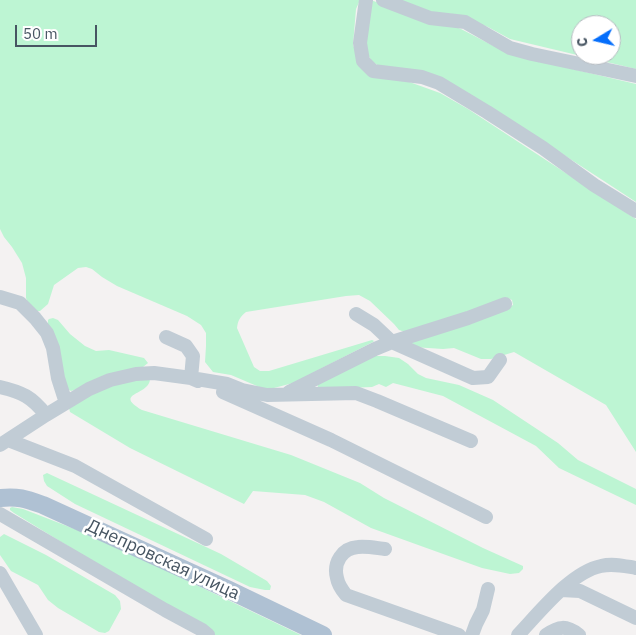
<!DOCTYPE html>
<html>
<head>
<meta charset="utf-8">
<style>
	body { margin:0 }
	#map { position:relative; width:636px; height:635px; overflow:hidden; background:#f4f2f2; font-family:"IBM Plex Sans",sans-serif }
	canvas { display:block }
	.north { position:absolute; left:571px; top:15px; width:50px; height:50px; box-sizing:border-box; background:#fff; border:1px solid #b5bbc0; border-radius:50%; rotate:261deg; font-size:14px; font-weight:700; line-height:20px; text-align:center; color:#475562 }
	.north::after { content:''; display:block; margin:auto; width:18px; height:22px; background:#056efb; clip-path:polygon(50% 0,100% 100%,50% 72%,0 100%) }
	.scale { position:absolute; left:15px; top:25px; width:82px; height:22px; box-sizing:border-box; border:2px solid #475562; border-top:0; padding-left:6px; font-size:15px; line-height:18px; white-space:nowrap; color:#475562; -webkit-text-stroke:4px #fff; paint-order:stroke }
</style>
</head>
<body>
<div id="map">
<canvas width="636" height="635"></canvas>
<div class="north">С</div>
<div class="scale">50 m</div>
</div>
<script>
const c = document.querySelector('canvas').getContext('2d');
c.lineJoin = 'round';
function fill(path, color) {
  c.fillStyle = color;
  c.fill(path, 'evenodd');
}
function stroke(path, color, width, dash) {
  c.strokeStyle = color;
  c.lineWidth = width;
  c.lineCap = dash ? 'butt' : 'round';
  c.setLineDash(dash || []);
  c.stroke(path);
}
function label(font, color, halo, rows, align = 'center') {
  c.font = font + ' "IBM Plex Sans",sans-serif';
  c.lineWidth = 5;
  c.setLineDash([]);
  c.textBaseline = 'middle';
  c.strokeStyle = halo;
  c.fillStyle = color;
  for (const [text, x, y, turn = 0] of rows) {
    c.save();
    c.translate(x, y);
    c.rotate((+turn || 0) * Math.PI / 180);
    c.textAlign = isNaN(turn) ? turn : align;
    if (halo) c.strokeText(text, 0, 0);
    c.fillText(text, 0, 0);
    c.restore();
  }
}
fill(new Path2D(`
	M0,0H360L356,9L353,45L362,65L440,93L468,109L636,219V452L606,405L514,352L491,359H481L454,348L443,349L413,347L409,343L509,307L513,305L512,300L508,298L405,332L399,330L394,324L370,301L359,295L346,296L246,312C240,317 238,320 237,328L254,367L260,371H269L372,340L374,341L373,342L293,383L274,388L264,389L231,375L213,372L205,362L206,346V333L201,325L187,316L117,286L102,277L92,269L86,267L78,268L54,285L48,304L40,311H35L28,303L26,298V278L22,263L12,247L4,237L0,229Z
	M371,0L428,22H441L461,29L509,54L636,84V202C594,174 551,147 508,119C485,105 465,88 439,79C422,72 386,74 373,62C359,48 369,18 371,0Z
	M397,0H636V69L510,39L488,27L453,14L430,13ZM581,25H611V55H581Z
	M53,318L58,320L70,334L85,346L96,351L109,350L144,358L148,363L143,367L71,391L67,389L48,324V320L49,319Z
	M375,356H385L399,358L408,364L418,374L426,378L459,385L493,400L558,443L578,460L636,489V505L559,468L536,446L443,396L393,383L386,387L379,384L372,387L323,389L318,387L317,383Z
	M150,378C151,396 112,392 142,410L291,455L360,483L384,498L483,548L523,566V569L519,573L510,574L482,568L371,528L324,502L305,495L253,491L244,504L130,448L70,412L69,408L104,385Z
	M47,473L221,554L267,581L271,586L270,590H265L250,587L75,504L47,486L44,481L43,475Z
	M12,507L23,509L98,538L301,635H213L14,513L10,510V508Z
	M4,534L46,555L115,595L120,601L121,609L109,631L105,633L99,632L58,608L48,600L38,585L11,571L0,555V537Z`), '#bdf5d3');
stroke(new Path2D(`
	M366,0L360,43L363,61L373,71L422,77L439,83L487,112L543,148L594,185L636,211
	M383,0L430,18L465,22L510,48L532,54L636,76
	M0,297L20,303L35,318L47,333L53,348L58,378L66,403
	M356,314L374,325L392,342L473,378L488,377L500,360
	M166,337L186,346L193,356L191,378L198,381
	M0,387C22,392 32,397 46,415
	M223,392L331,440L486,517
	M289,392L375,349L392,342L468,318L505,304
	M8,440L75,466L206,539
	M0,445L46,415L89,389L110,380L136,374L154,373L191,378L227,384L242,390L267,395L356,393L377,401L471,441
	M0,514L165,610L202,630L208,635
	M385,549C376,548 367,546 358,547C342,548 333,563 337,578C338,584 342,590 346,595L459,635
	M0,573L36,635
	M561,590L580,591L636,618
	M472,635L476,624L483,610L488,589
	M518,635C539,613 571,572 601,566C613,563 624,566 636,568
	M546,635C559,626 566,625 579,635`), '#c1ccd5', 14);
stroke(new Path2D(`
	M0,498C18,496 26,499 43,505L229,590L323,635`), '#afc1d3', 18);
label('18px', '#475562', '#fff', [
	["Днепровская улица",163,560,25]
]);
</script>
</body>
</html>
